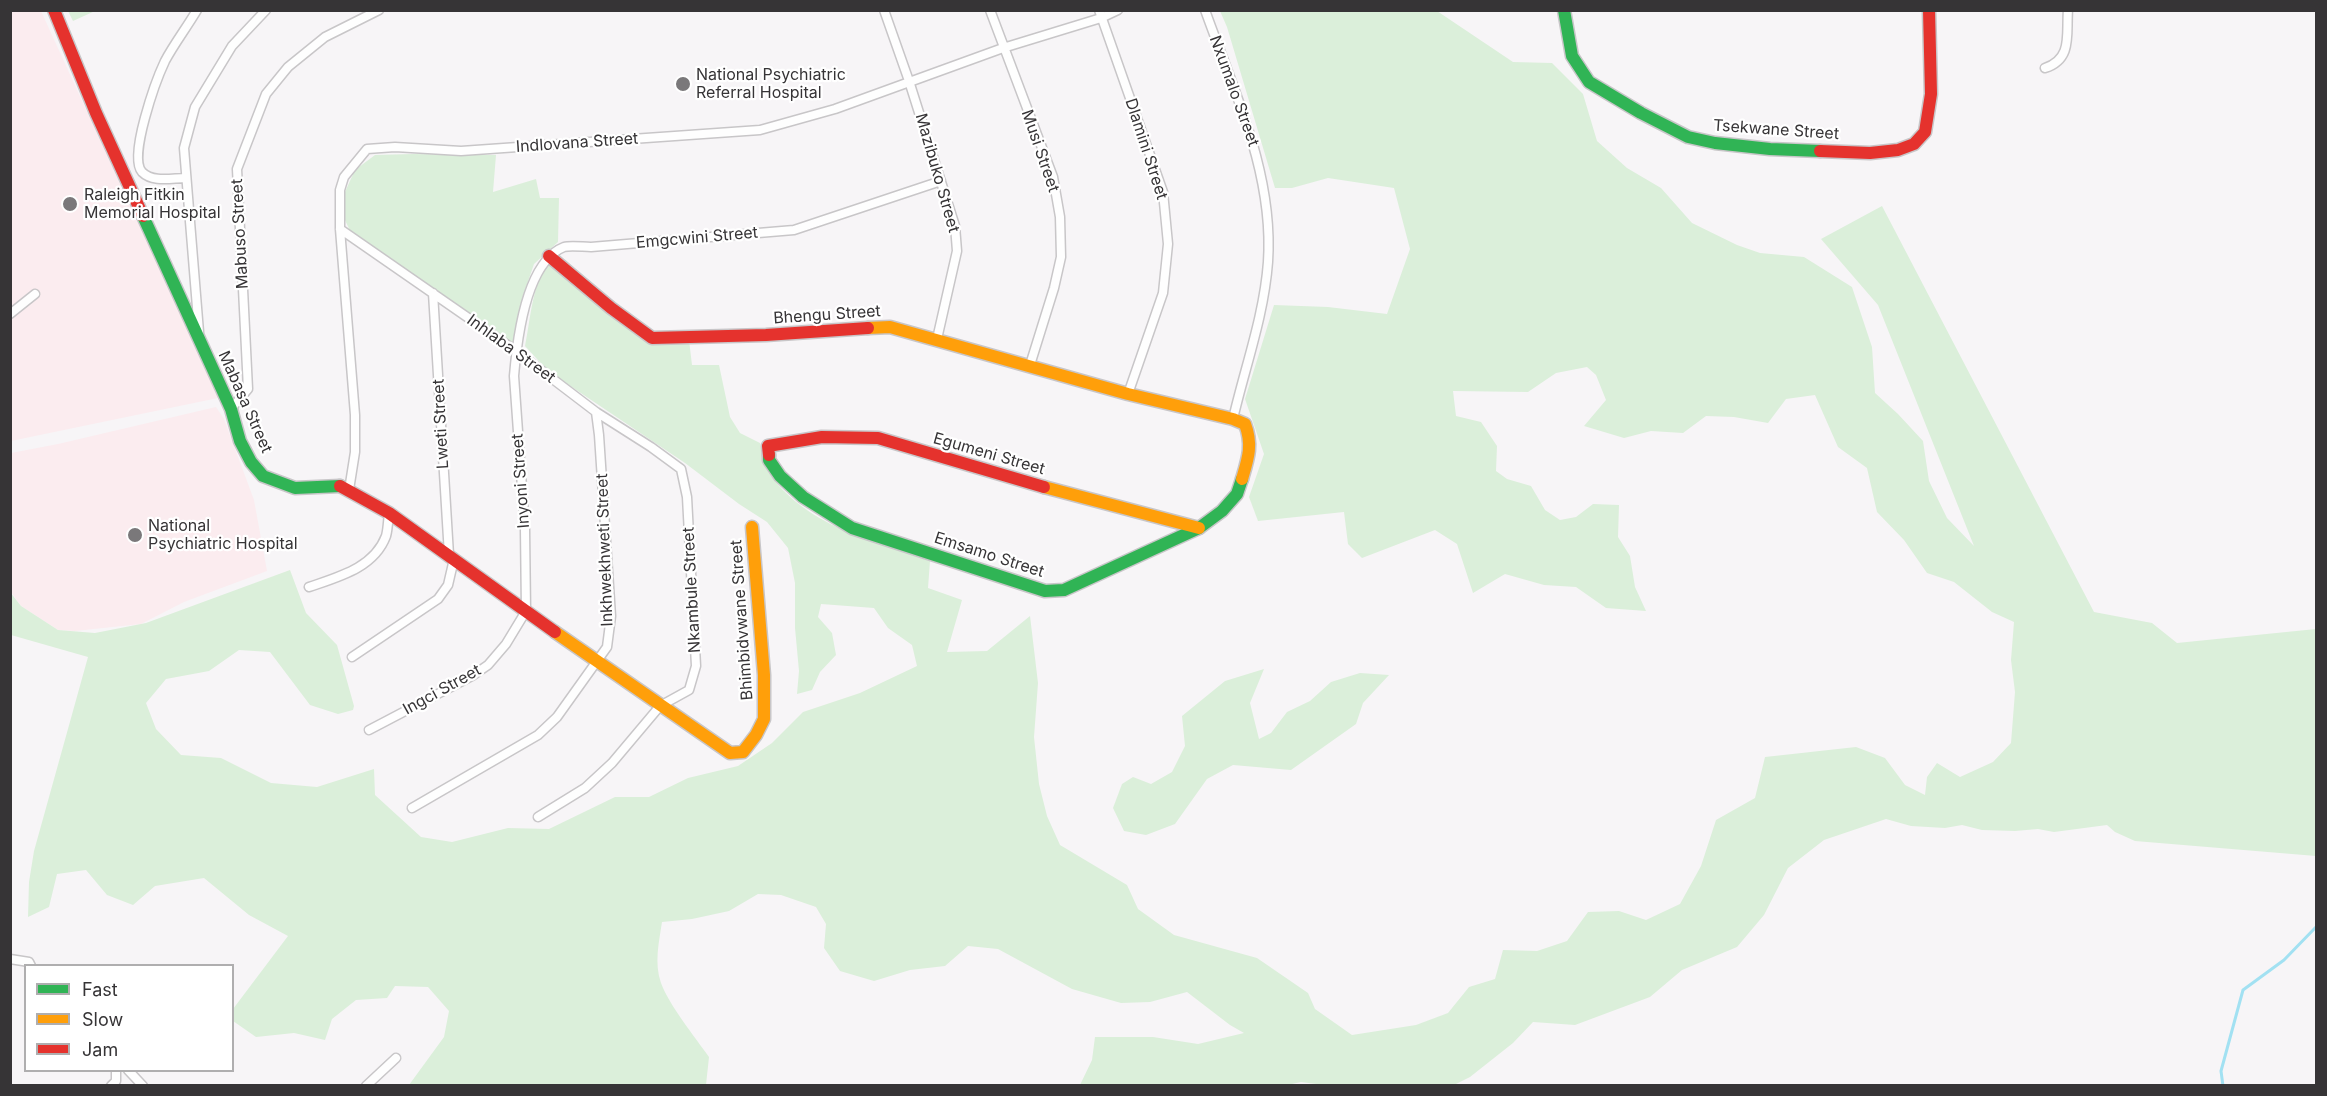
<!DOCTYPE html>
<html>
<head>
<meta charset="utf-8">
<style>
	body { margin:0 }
	#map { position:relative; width:2327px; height:1096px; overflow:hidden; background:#f7f5f7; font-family:Inter,sans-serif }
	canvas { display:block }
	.frame { position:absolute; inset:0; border:12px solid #363436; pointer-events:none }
	.legend { position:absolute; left:24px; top:964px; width:210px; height:108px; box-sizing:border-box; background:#fff; border:2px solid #afaeaf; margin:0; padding:8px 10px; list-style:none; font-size:18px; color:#363436 }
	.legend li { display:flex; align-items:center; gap:12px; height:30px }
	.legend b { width:30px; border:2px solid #afaeaf }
</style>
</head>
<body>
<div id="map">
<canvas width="2327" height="1096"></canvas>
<div class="frame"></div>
<ul class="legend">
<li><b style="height:8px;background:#30b455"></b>Fast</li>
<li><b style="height:8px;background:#ff9f0a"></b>Slow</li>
<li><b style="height:8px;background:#e5322d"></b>Jam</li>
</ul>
</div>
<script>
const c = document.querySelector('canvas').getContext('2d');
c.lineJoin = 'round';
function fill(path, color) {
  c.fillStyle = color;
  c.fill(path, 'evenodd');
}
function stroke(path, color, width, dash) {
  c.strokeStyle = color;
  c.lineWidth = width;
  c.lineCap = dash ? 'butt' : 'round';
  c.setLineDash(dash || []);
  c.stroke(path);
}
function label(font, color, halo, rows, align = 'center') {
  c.font = font + ' Inter,sans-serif';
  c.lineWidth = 4.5;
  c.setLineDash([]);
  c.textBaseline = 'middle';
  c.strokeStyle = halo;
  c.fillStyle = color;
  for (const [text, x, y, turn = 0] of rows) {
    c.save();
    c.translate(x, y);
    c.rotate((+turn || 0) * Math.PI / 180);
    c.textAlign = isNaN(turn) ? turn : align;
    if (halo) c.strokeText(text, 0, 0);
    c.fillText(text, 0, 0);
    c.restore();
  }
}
fill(new Path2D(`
	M11,11H41L218,398L11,441Z
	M216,407L224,419L254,500L267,571L184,602L141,624L75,631L58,630L21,606L11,592V453L58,444Z`), '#fbecef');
fill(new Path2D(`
	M68,11H95L73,21Z
	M1220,11H1437L1513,62L1552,63L1583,94L1597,141L1627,168L1661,188L1692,223L1737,245L1760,253L1804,257L1852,287L1872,347L1875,393L1898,414L1923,441L1929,481L1947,518L1974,546L1878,305L1821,239L1882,206L2094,612L2152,623L2177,643L2316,629V856L2135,841L2115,832L2107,825L2054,832L2038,829L2015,831L1982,830L1962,825L1945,828L1911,826L1886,819L1824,840L1788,868L1764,915L1737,947L1682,970L1650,997L1575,1025L1533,1022L1513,1043L1470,1077L1452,1086H1331L1301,1082L1283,1086L1080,1085L1092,1060L1095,1037H1153L1198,1044L1244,1033L1230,1025L1187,992L1150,1002L1121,1003L1072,989L998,949L968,946L945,966L910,970L874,981L840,971L824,948L826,924L816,907L781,895L758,894L729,911L692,919L662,922C659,942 654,963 661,983C669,1005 695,1037 709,1057L706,1085H409L444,1037L449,1011L428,987L395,986L387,998L356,1000L332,1019L325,1040L294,1033L256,1037L233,1021V1009L288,936L249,915L204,878L155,886L133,905L107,895L86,870L57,874L49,907L28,917L29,882L34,851L88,657L11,635L10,592L21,606L58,630L95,633L146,623L290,570L306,613L337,645L354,706L353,710L338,714L310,705L270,652L239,650L209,671L166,679L146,703L156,729L181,755L221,758L271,783L317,787L374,769L375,795L421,837L452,842L508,828L549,829L615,797H649L688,778L738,766L772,743L803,712L860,693L917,666L912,645L888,628L874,608L821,604L818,617L832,633L836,655L820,672L812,690L797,694L799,671L795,628V583L788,548L767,522L739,504L685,463L548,371L525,346C531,317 532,283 550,260L633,333L651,342L689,340L692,365H719L730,417L740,433L760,443C762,451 762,463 767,470C803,525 872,541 930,561L928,588L962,600L947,652L987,651L1030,616L1038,683L1034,737L1039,784L1047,816L1060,845L1127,885L1138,909L1174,935L1257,958L1308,993L1315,1009L1352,1035L1416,1025L1448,1013L1469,987L1495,979L1503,950L1537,951L1567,941L1588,912L1619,911L1646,920L1680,904L1701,866L1716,820L1755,798L1765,757L1856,747L1885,758L1905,785L1925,795L1927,777L1937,763L1960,777L1993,762L2011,743L2015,692L2011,660L2014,622L1992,612L1954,582L1927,573L1904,540L1877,512L1867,468L1838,447L1815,395L1786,399L1768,423L1734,417L1706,416L1683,433L1651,431L1624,438L1584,426L1606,400L1596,375L1587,367L1556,373L1528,392L1453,391L1456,416L1481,422L1497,446L1496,471L1507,479L1531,486L1545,510L1560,520L1576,517L1593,504L1619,505L1618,537L1630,556L1635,587L1646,611L1606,608L1576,587L1544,585L1505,574L1473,593L1457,544L1435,530L1362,558L1348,544L1344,512L1258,521L1249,497L1264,454L1245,399L1274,305L1328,307L1387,314L1410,249L1394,188L1328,178L1292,188H1275L1227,27Z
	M413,154L496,155L493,192L536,179L540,198H559L558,242L534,264L523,296L513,345L438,291L353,237L344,218V194L355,170L375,155Z
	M1264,669L1250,703L1259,739L1271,733L1287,712L1310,701L1331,682L1360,673L1389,675L1363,703L1356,724L1291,770L1233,765L1207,779L1175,824L1146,835L1124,831L1113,808L1122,784L1133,777L1151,784L1172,772L1185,746L1182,716L1225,681Z`), '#dbefda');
stroke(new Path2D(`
	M2223,1086L2221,1071L2243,990L2284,960L2316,927`), '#a2e1f2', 3);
const street = new Path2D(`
	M884,10L909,81L955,226L957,251L937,339
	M990,10L1053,177L1060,217L1061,257L1054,288L1030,365
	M1099,10L1163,192L1168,244L1163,293L1128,394
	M1205,10C1234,91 1274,174 1268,262C1264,316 1245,367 1233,419
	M2045,68C2073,59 2066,34 2068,10
	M186,178C172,178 153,183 142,172C128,157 156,80 165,61C174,44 187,27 197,10
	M340,229L516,351L596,412L651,447L681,469L687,497L696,666L689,690L660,706L612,763L585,788L538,817
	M433,293L449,555
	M10,314L35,294
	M199,332L184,148L195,107L232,46L266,10
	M231,409L248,389L237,169L266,94L288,67L325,37L379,10
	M349,490L355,452V415L340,229V190L344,177L367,149L395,147L461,151L760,130L835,109L1003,48L1101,18L1118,10
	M309,587C338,577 374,568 386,536C388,529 388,520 389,513
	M352,657L438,599L448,585L454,559
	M369,730L472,676L488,665L506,644L526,611L525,529L514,376C517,340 526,262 564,247C571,245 583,247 591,247L794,230L941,181
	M412,808L538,735L557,717L607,647L611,616L599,435L596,412
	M10,959L29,962L31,966
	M128,1070L143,1086
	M111,1086L116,1081V1070
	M366,1086L396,1058`);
const fast = new Path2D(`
	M1564,10L1572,56L1589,82L1641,113L1688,137L1715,143L1770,149L1820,151
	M143,216L231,409L240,441L251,462L263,476L295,488L340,486
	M769,455V460L780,476L803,497L852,528L1045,591L1064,590L1199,528L1222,511L1237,494L1242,479`);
const slow = new Path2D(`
	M868,328L890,327L1128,394L1233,419L1245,424C1253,445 1248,459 1242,479
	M1044,487L1199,528
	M555,632L730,753L743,752L756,735L764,719V675L752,527`);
const jam = new Path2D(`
	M54,10L96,113L143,216
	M1820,151L1870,153L1898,150L1914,144L1925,132L1931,94L1929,10
	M549,256L611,308L652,338L766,335L868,328
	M769,455L768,446L822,437L878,438L1044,487
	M340,486L389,513L555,632`);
stroke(street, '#c8c6c8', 11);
stroke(fast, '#c8c6c8', 15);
stroke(slow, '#c8c6c8', 15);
stroke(jam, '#c8c6c8', 15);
stroke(street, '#fefefe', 8);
stroke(fast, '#30b455', 12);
stroke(slow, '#ff9f0a', 12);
stroke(jam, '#e5322d', 12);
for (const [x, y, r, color] of [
	[683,84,8,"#7a787a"],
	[70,204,8,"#7a787a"],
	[135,535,8,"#7a787a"]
]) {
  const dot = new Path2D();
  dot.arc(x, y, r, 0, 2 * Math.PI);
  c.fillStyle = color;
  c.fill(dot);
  stroke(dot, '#fff', 2);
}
label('16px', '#363436', '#fff', [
	["National Psychiatric",696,75],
	["Referral Hospital",696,93],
	["Raleigh Fitkin",84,195],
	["Memorial Hospital",84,213],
	["National",148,526],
	["Psychiatric Hospital",148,544]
], 'left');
label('16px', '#363436', '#fff', [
	["Nxumalo Street",1234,91,70],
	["Tsekwane Street",1776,130,4],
	["Indlovana Street",577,143,-4],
	["Dlamini Street",1146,149,72],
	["Musi Street",1040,151,71],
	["Mazibuko Street",937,173,74],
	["Mabuso Street",240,234,-93],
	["Emgcwini Street",697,238,-5],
	["Bhengu Street",827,315,-4],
	["Inhlaba Street",511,349,36],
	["Mabasa Street",245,402,66],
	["Lweti Street",441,424,-93],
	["Egumeni Street",989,454,16],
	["Inyoni Street",521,481,-94],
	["Inkhwekhweti Street",605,550,-92],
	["Emsamo Street",989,555,18],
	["Nkambule Street",692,590,-93],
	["Bhimbidvwane Street",742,620,-94],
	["Ingci Street",442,690,-29]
]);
</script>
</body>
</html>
